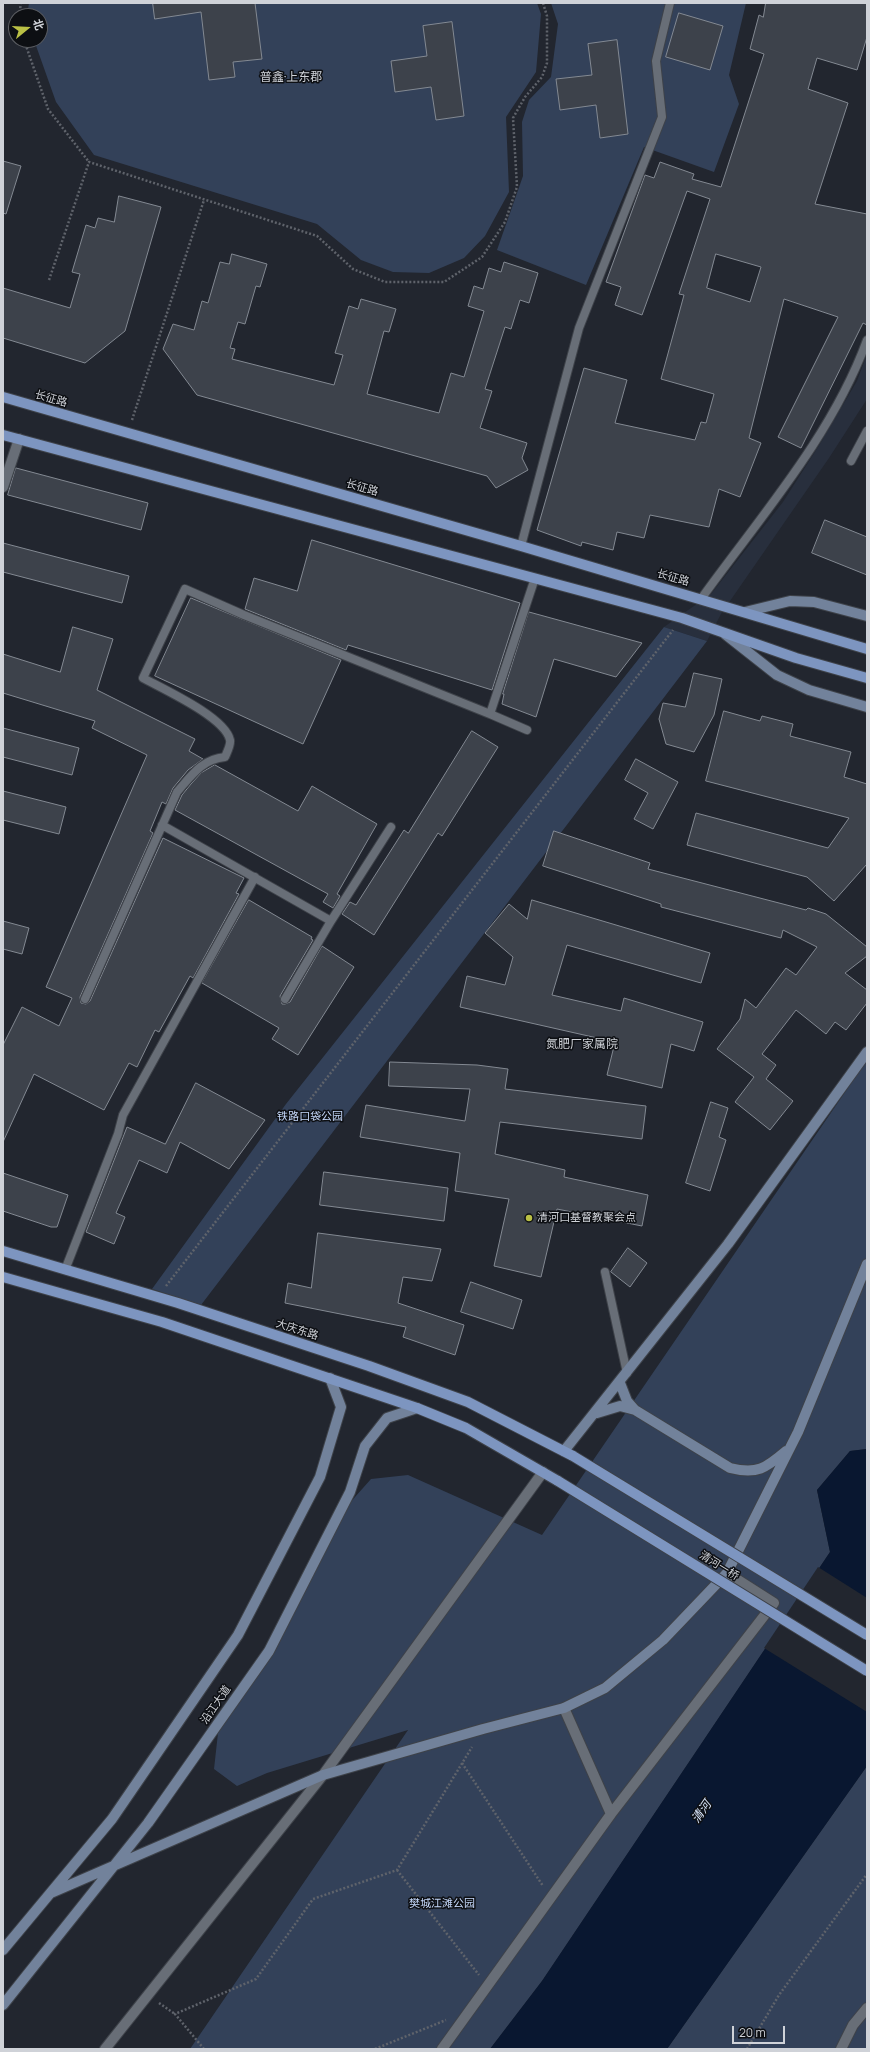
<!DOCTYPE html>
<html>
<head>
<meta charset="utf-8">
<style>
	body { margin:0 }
	#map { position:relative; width:870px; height:2052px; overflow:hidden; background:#22262f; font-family:Manrope,"Noto Sans SC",sans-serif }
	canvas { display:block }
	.frame { position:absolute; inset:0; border:4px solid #cfd2d8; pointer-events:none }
	.north { position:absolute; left:8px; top:8px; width:40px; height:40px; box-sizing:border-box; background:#0d0f13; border:1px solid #5b5d62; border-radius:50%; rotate:72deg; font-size:11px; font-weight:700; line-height:16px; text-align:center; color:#cfd2d8 }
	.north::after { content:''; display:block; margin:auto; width:14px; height:18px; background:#bac045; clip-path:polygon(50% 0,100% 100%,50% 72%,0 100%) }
	.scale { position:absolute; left:732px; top:2026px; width:53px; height:18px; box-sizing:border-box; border:2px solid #cfd2d8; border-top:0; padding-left:5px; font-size:12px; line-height:14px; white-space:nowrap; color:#cfd2d8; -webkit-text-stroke:3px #0d0f13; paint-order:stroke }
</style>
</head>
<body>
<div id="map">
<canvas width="870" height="2052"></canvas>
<div class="frame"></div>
<div class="north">北</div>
<div class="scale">20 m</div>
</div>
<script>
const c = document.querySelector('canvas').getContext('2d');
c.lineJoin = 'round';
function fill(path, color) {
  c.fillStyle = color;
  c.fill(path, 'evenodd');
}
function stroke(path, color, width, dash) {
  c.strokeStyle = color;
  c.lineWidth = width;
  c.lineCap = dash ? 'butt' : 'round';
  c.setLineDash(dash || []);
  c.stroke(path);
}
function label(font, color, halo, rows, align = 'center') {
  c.font = font + ' Manrope,"Noto Sans SC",sans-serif';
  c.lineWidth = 3;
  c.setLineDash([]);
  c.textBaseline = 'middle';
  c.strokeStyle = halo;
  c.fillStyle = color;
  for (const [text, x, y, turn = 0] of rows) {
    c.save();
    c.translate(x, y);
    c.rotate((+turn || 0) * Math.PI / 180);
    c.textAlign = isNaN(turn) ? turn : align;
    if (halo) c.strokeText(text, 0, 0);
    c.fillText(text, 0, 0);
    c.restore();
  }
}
fill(new Path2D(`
	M867,354V399L829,458L721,614L707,641L664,627L711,594L783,502L818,447L857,381Z`), '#282f3d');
fill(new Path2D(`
	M29,3H537L541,14L536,72L506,117L509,192L485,236L464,258L429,273L393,272L361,260L317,224L94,155L56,102L34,40H40V16H27Z
	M551,3H746L729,75L739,104L714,172L644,147L586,285L497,250L523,176L522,122L529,100L551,77L558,24Z
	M664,627L707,641L201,1305L152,1289L286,1104Z
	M867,1060V1449L850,1451L817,1490L830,1552L542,1981L490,2049H190L408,1730L267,1773L237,1786L214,1769L218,1733L347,1506L371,1479L408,1475L542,1535Z
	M867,1766V2049H667Z`), '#334159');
fill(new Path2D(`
	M867,1449V1766L667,2049H490L542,1981L830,1552L817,1490L850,1451Z`), '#091730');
fill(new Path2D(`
	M818,1567L867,1598V1712L764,1648Z`), '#22262f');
const building = new Path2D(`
	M153,3H255L262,59L233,62L235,77L209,80L201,12L155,19Z
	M766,3H867V37L857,70L817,58L808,89L848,103L815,204L867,214V325L863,323L801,448L778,437L838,317L784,299L749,438L761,443L740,497L719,489L709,527L650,515L644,538L617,532L613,550L582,542L581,546L537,530L584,368L627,380L615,423L695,440L701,422L706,423L714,394L661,379L684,295L679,294L710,199L687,191L642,315L615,305L621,287L606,282L645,175L654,178L660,162L694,174L692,179L721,187L764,54L750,49L759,15L763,17ZM716,254L761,267L750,302L707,288Z
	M679,13L723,26L710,70L666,57Z
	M452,22L464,116L436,120L431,87L395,92L391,61L427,56L423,26Z
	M617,40L628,134L600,138L596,105L560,110L556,79L592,75L588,44Z
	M3,161L21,166L6,214L3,213Z
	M119,196L161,207L125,331L85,363L3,338V288L70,308L80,274L72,272L86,225L95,228L98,218L114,222Z
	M232,254L267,264L260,287L256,286L245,324L238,322L230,348L235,349L232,359L334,385L343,355L335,353L349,306L358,309L361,299L396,309L389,332L384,331L367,394L439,413L451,373L464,377L484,311L468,306L474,286L483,289L489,268L501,272L504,262L538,273L529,303L520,300L511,329L505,327L485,389L492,391L480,428L527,443L522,458L528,470L496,488L487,476L197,395L163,349L173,324L194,330L202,301L208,303L220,262L229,264Z
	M16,468L148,503L141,530L8,495Z
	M825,520L867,537V575L812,553Z
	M312,540L520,603L492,690L348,645L346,650L245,609L254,578L297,591Z
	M3,543L129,576L122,603L3,572Z
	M191,598L341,660L303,744L155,676Z
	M529,612L642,643L616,677L554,659L536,717L502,704L504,694H503Z
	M73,627L113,639L97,690L195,739L189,751L203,759L188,770L173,788L166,804L162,802L150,831L153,833L80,997L81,1003L86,1004L90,1001L163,838L244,878L236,893L239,894L193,978L190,976L159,1032L155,1030L137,1067L129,1063L104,1110L34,1074L3,1142V1045L22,1007L59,1026L72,998L46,987L147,755L92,728L95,721L3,693V654L60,672Z
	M694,673L722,679L714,715L694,752L666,744L659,719L663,703L685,707Z
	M724,711L760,721L762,716L793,724L790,736L851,752L844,777L867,784V864L834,901L807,877L687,845L696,813L828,848L849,818L706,781Z
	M3,728L79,748L72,775L3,757Z
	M472,731L498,747L442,836L438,833L374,935L342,914L350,902L356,905L404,830L408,833Z
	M636,759L678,782L653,829L634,819L648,793L625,780Z
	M215,765L298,811L312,786L377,824L337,894L340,896L333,908L323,902L328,894L175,810L182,795L191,784L201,773Z
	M3,791L66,807L59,834L3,820Z
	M554,831L650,863L648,869L806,910L808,908L826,914L867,947V956L845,973L867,990V1003L846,1030L835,1022L826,1034L796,1010L762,1054L776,1065L766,1079L793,1101L770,1130L735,1102L754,1077L717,1049L740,1019L745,999L756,1008L786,968L796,975L817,947L783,930L781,938L661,907V904L543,866Z
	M249,900L312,937L311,939L313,940L280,996L282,1004H285L290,1002L322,946L354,967L298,1055L272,1039L279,1028L202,983Z
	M532,900L710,953L701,983L567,945L552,995L621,1011L624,998L703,1022L694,1051L671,1044L662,1088L607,1075L615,1042L460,1007L467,976L505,985L513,957L485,933L509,904L527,919Z
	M3,921L29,928L22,954L3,949Z
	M390,1062L477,1065L508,1069L505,1089L646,1106L642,1139L500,1122L495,1154L565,1170L564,1177L648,1195L642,1226L557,1209L541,1277L494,1266L509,1199L455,1191L460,1153L360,1137L366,1105L465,1121L470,1089L389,1086Z
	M196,1083L265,1120L229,1169L180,1142L167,1173L139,1160L116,1213L125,1217L114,1244L86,1232L127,1127L165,1144Z
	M711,1102L728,1108L719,1137L726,1140L710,1191L686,1183Z
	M324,1172L448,1188L444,1221L320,1205Z
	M3,1173L68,1195L57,1227H51L3,1211Z
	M318,1233L441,1249L432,1281L403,1277L398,1303L464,1325L455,1355L403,1337L406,1327L285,1303L288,1283L311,1288Z
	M628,1248L647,1263L630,1287L611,1272Z
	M471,1282L522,1300L513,1329L461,1312Z`);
fill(building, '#3d424b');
stroke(building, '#838992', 1);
const lane = new Path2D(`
	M851,461L867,431
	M521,546L579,328L662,117L656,61L670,3
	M701,599C760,517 832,436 867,340
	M527,730L490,714L535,578
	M162,825L331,921
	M85,999L177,792C191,776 202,759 225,757C227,752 231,745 230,740C225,717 163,689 143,678L185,589L244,615L490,714
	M285,999L331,921L391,827
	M65,1270L118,1134L123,1115L255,877
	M605,1272L627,1373`);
const street = new Path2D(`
	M3,487L19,439
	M611,1814L774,1603L727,1573
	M105,2049L323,1775L543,1472
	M442,2049L611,1814L564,1708
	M841,2049L853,2025L867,2008`);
const secondary = new Path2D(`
	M745,612L790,601L814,602L867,616
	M725,634L777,675L809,690L867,707
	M620,1383L627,1401L635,1410L730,1468C757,1475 766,1468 786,1451
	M597,1413L620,1406L635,1410
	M564,1451L728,1244L867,1052
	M51,1893L323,1775L483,1729L564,1708L605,1688L663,1640L727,1573L798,1432L867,1264
	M3,1950L112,1819L238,1635L320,1477L341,1407L330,1378
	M3,2005L148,1823L269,1651L350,1492L365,1446L387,1418L417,1408`);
const primary = new Path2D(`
	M3,397L521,546L867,649
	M3,435L682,618L796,658L867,678
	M3,1251L178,1303L369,1366L468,1402L573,1456
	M3,1277L162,1322L417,1408L466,1428L558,1481`);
stroke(lane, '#3e4249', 10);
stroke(street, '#3e4249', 12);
stroke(secondary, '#3e4249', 12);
stroke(primary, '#3e4249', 12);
stroke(new Path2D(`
	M19,16L21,3
	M24,40L48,109L89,162
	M49,280L89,162L317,236L353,269L385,282H444L482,257L505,222L517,187L513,118L525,97L542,77L547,63V16L543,3
	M132,420L204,200
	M166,1286L673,630
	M462,1763L543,1886
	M397,1870L479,1975
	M159,2003L175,2014
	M204,2049L175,2014L256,1979L313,1899L397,1870L472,1747
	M375,2049L446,2020
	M747,2049L779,1995L867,1874`), '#5f636b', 2.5, [2, 2]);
stroke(lane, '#686e77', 8);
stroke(street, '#686e77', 10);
stroke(secondary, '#72829b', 10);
stroke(primary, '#7d95c0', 10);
const primaryBridge = new Path2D(`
	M573,1456L867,1635
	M558,1481L867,1671`);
stroke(primaryBridge, '#3e4249', 12, []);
stroke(primaryBridge, '#7d95c0', 10);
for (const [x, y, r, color] of [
	[529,1218,4,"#bac045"]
]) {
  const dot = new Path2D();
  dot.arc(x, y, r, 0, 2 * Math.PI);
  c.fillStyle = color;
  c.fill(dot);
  stroke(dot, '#0d0f13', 1.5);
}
label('11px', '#cfd2d8', '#0d0f13', [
	["长征路",51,399,16],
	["长征路",362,488,16],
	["长征路",673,578,16],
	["大庆东路",297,1330,18],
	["清河一桥",719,1566,32],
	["沿江大道",216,1705,-55]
]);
label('11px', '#c5d8fa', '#0d0f13', [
	["铁路口袋公园",310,1117],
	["樊城江滩公园",442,1904]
]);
label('11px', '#cfd2d8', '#0d0f13', [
	["清河口基督教聚会点",537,1218]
], 'left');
label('12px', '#cfd2d8', '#0d0f13', [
	["普鑫·上东郡",291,78],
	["氮肥厂家属院",582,1045]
]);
label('italic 12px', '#d6e3f9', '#0d0f13', [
	["清河",702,1812,-55]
]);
</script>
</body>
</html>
